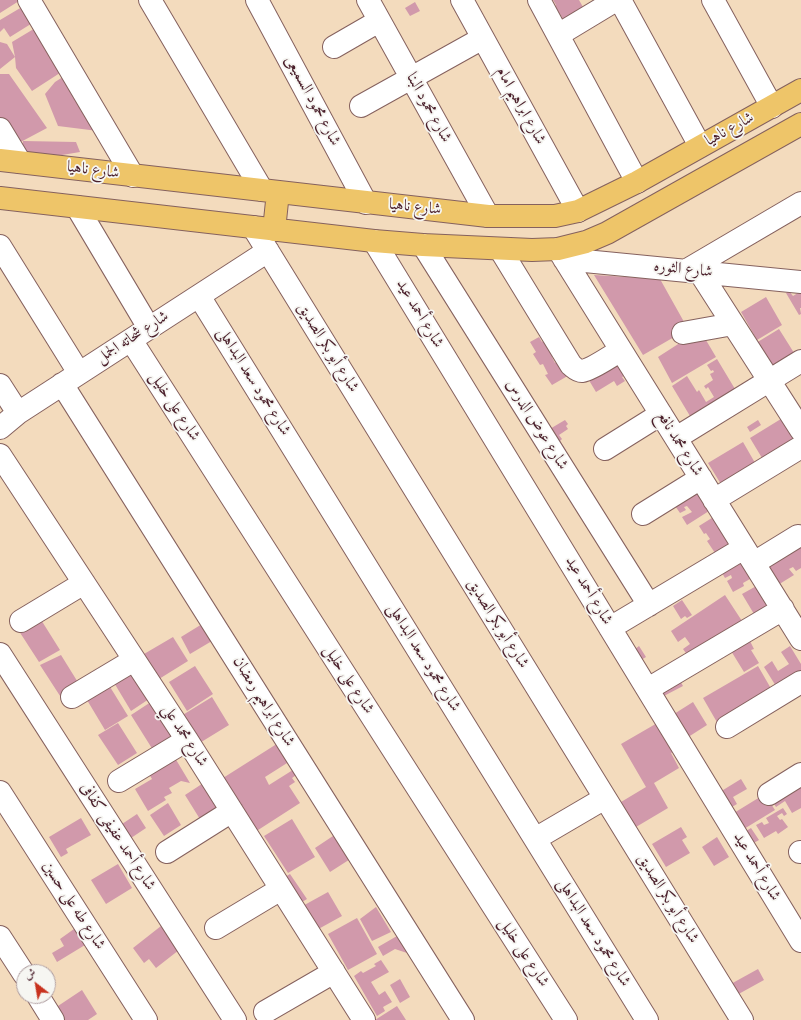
<!DOCTYPE html>
<html>
<head>
<meta charset="utf-8">
<style>
	body { margin:0 }
	#map { position:relative; width:801px; height:1020px; overflow:hidden; background:#f3dbbd; font-family:"IM FELL DW Pica",Amiri,serif }
	canvas { display:block }
	.north { position:absolute; left:16px; top:964px; width:40px; height:40px; box-sizing:border-box; background:#f6f6f2; border:1px solid #b1a0a2; border-radius:50%; rotate:329deg; font-size:11px; font-weight:700; line-height:16px; text-align:center; color:#4a1f2b }
	.north::after { content:''; display:block; margin:auto; width:14px; height:18px; background:#c8321e; clip-path:polygon(50% 0,100% 100%,50% 72%,0 100%) }
</style>
</head>
<body>
<div id="map">
<canvas width="801" height="1020"></canvas>
<div class="north">ش</div>
</div>
<script>
const c = document.querySelector('canvas').getContext('2d');
c.lineJoin = 'round';
function fill(path, color) {
  c.fillStyle = color;
  c.fill(path, 'evenodd');
}
function stroke(path, color, width, dash) {
  c.strokeStyle = color;
  c.lineWidth = width;
  c.lineCap = dash ? 'butt' : 'round';
  c.setLineDash(dash || []);
  c.stroke(path);
}
function label(font, color, halo, rows, align = 'center') {
  c.font = font + ' "IM FELL DW Pica",Amiri,serif';
  c.lineWidth = 3.5;
  c.setLineDash([]);
  c.textBaseline = 'middle';
  c.strokeStyle = halo;
  c.fillStyle = color;
  for (const [text, x, y, turn = 0] of rows) {
    c.save();
    c.translate(x, y);
    c.rotate((+turn || 0) * Math.PI / 180);
    c.textAlign = isNaN(turn) ? turn : align;
    if (halo) c.strokeText(text, 0, 0);
    c.fillText(text, 0, 0);
    c.restore();
  }
}
fill(new Path2D(`
	M0,0H18L19,1L0,13Z
	M553,0H579L583,7L563,19L555,6L556,5Z
	M415,2L420,11L410,16L405,8Z
	M22,7L34,22L10,37L4,28L0,32V20Z
	M37,27L63,71L32,91L16,68L15,57L0,69V42L7,44L15,57L12,42Z
	M0,74H9L47,128L15,145L0,120Z
	M66,75L98,131L58,126L45,94L55,82Z
	M23,141L76,142L80,152L20,162Z
	M594,275L660,279L688,329L643,355Z
	M789,291L793,296L801,291V308H800L801,314L799,315L786,293Z
	M766,297L782,325L757,340L741,312Z
	M779,329L796,356L772,371L756,343Z
	M700,330L716,357L672,383L658,357Z
	M551,336L560,352L552,357L555,363L562,359L571,374L552,385L545,375L548,374L543,364L540,365L533,354L536,352L530,342L539,337L542,342Z
	M619,358L628,374L622,377L625,381L617,386L614,381L596,392L587,377Z
	M717,359L738,394L693,421L672,386L687,376L697,392L699,390L706,402L714,397L708,387L706,389L704,386L713,380L710,374L714,372L713,370L711,371L707,365Z
	M789,414L801,434L765,463L750,438Z
	M565,420L568,424L566,426L568,429L559,435L562,439L560,441L566,450L557,455L543,433Z
	M758,420L761,425L750,432L747,427Z
	M743,442L758,468L724,489L708,463Z
	M695,489L709,511L687,525L682,517L692,512L687,506L684,507L686,510L680,513L673,503Z
	M715,516L737,540L715,553L707,541L710,539L706,533L704,534L699,526Z
	M801,537V568L796,571L793,567L789,569L794,575L773,588L757,564Z
	M744,549L760,576L751,581L750,579L743,583L744,586L733,592L727,581L732,578L731,575L725,578L718,566Z
	M760,584L772,604L754,614L742,594Z
	M725,595L742,621L688,656L683,649L690,644L685,637L678,642L671,631Z
	M682,600L692,615L687,618L685,616L681,619L673,606Z
	M38,615L60,650L39,662L17,628Z
	M207,621L217,638L190,654L181,637Z
	M747,635L754,649L751,650L759,663L744,672L728,646Z
	M173,637L188,661L159,679L144,654Z
	M639,646L646,657L636,663L630,653Z
	M790,646L801,664V677L779,691L764,667L772,661L778,671L789,664L781,652Z
	M61,655L79,684L62,699L40,665Z
	M195,666L213,694L187,711L169,682Z
	M758,666L773,692L718,724L703,698Z
	M134,668L152,697L131,711L113,681Z
	M677,675L683,686L660,698L654,687Z
	M107,682L128,716L105,730L84,695Z
	M212,697L229,725L198,744L181,716Z
	M154,700L176,735L153,750L131,715Z
	M693,702L707,725L682,741L674,714Z
	M659,722L675,751L671,753L679,768L654,783L668,808L636,827L621,802L646,787L621,744Z
	M118,723L137,753L118,765L98,735Z
	M283,740L295,758L265,777L269,785L296,768L299,773L292,778L295,782L289,786L300,803L255,832L223,778Z
	M172,753L190,783L181,781L169,788L172,793L164,797L166,800L148,811L135,789L152,779L146,769Z
	M741,779L747,789L733,797L737,804L725,811L715,795Z
	M208,780L226,810L203,824L185,795Z
	M801,787V808L792,813L785,801L776,807L769,796Z
	M760,797L766,806L771,804L775,810L739,832L729,816Z
	M168,803L181,825L164,836L150,815Z
	M783,808L787,814L784,816L782,813L777,816L780,820L782,819L788,827L778,834L776,831L764,838L756,825L762,822L764,825L769,823L766,818Z
	M137,814L146,828L125,842L116,828Z
	M81,818L91,835L66,849L68,853L61,857L49,837Z
	M292,819L315,857L288,873L264,836Z
	M681,827L687,837L682,840L690,853L666,867L652,844Z
	M751,828L759,840L750,845L743,833Z
	M339,832L355,856L330,872L315,848Z
	M717,837L729,857L714,866L702,847Z
	M118,864L132,888L106,904L91,880Z
	M290,874L307,899L302,902L285,877Z
	M328,892L342,916L313,932L299,908Z
	M376,907L391,932L372,941L360,919Z
	M357,918L377,954L348,970L328,934Z
	M161,926L179,950L156,968L149,959L144,963L133,948Z
	M74,929L85,945L57,962L52,953L64,946L60,939Z
	M397,936L407,953L395,949L383,956L378,947Z
	M381,960L389,972L371,982L379,995L385,991L392,1002L383,1007L385,1011L377,1016L354,976L361,971L363,973L376,966L374,964Z
	M758,969L764,980L735,996L729,985Z
	M400,979L410,997L400,1003L390,985Z
	M82,990L97,1014L88,1020H63L55,1008Z
	M397,1006L406,1020H375Z`), '#d199ab');
const minor = new Path2D(`
	M29,0L133,176
	M150,0L262,190
	M257,0L366,203
	M368,0L488,216
	M462,0L578,211
	M539,0L637,182
	M620,0L700,146
	M713,0L772,107
	M558,35L616,0
	M334,47L379,21
	M361,106L483,38
	M0,129L20,162
	M77,207L149,328
	M253,227L742,1020
	M374,241L801,941
	M423,245L649,605
	M0,246L79,373
	M500,249L571,365C575,368 577,371 582,371C591,370 613,355 621,350
	M558,249L801,639
	M564,259L801,282
	M687,270L801,203
	M699,271L801,430
	M199,296L647,1020
	M683,333L733,324
	M131,340L566,1020
	M62,384L463,1020
	M0,385L18,413
	M0,428L18,413L268,251
	M676,438L801,361
	M605,449L661,414
	M0,455L187,740L364,1020
	M714,500L801,447
	M643,514L701,478
	M754,563L798,536
	M21,621L84,583
	M610,628L744,548
	M0,654L235,1020
	M648,689L783,609
	M72,697L134,660
	M727,727L801,682
	M119,781L187,740
	M0,792L146,1020
	M769,794L801,774
	M535,839L605,798
	M167,852L232,811
	M800,852H801
	M216,928L281,889
	M0,937L24,974
	M38,996L53,1020
	M265,1012L334,972`);
const major = new Path2D(`
	M0,160L488,216H555L578,211L637,182L801,90
	M0,198L374,241L423,245L532,250L558,249L586,242L607,233L801,124
	M274,230L278,192`);
stroke(minor, '#85615e', 24);
stroke(major, '#85615e', 24);
stroke(minor, '#fff', 22);
stroke(major, '#eec569', 22);
label('16px', '#4a1f2b', '#f6f6f2', [
	["شارع محمود السميعى",312,101,62],
	["شارع ابراهيم امام",520,106,61],
	["شارع محمود البنا",428,108,61],
	["شارع ناهيا",730,130,-29],
	["شارع ناهيا",93,171,7],
	["شارع ناهيا",415,208,6],
	["شارع الثوره",683,270,6],
	["شارع أحمد عيد",419,314,59],
	["شارع شحاته الجمل",133,338,-33],
	["شارع أبو بكر الصديق",327,348,58],
	["شارع محمود سعد البداهلى",253,382,58],
	["شارع على خليل",174,407,57],
	["شارع عوض الدرس",536,425,58],
	["شارع محمد نافع",679,444,58],
	["شارع أحمد عيد",588,591,59],
	["شارع أبو بكر الصديق",497,624,58],
	["شارع محمود سعد البداهلى",423,658,58],
	["شارع على خليل",348,680,57],
	["شارع ابراهيم رمضان",263,702,58],
	["شارع محمد علي",184,736,57],
	["شارع أحمد عفيفى كفافى",117,837,57],
	["شارع أحمد عيد",756,867,59],
	["شارع أبو بكر الصديق",667,899,58],
	["شارع طه على حسين",73,906,57],
	["شارع محمود سعد البداهلى",593,933,58],
	["شارع على خليل",523,953,57]
]);
</script>
</body>
</html>
